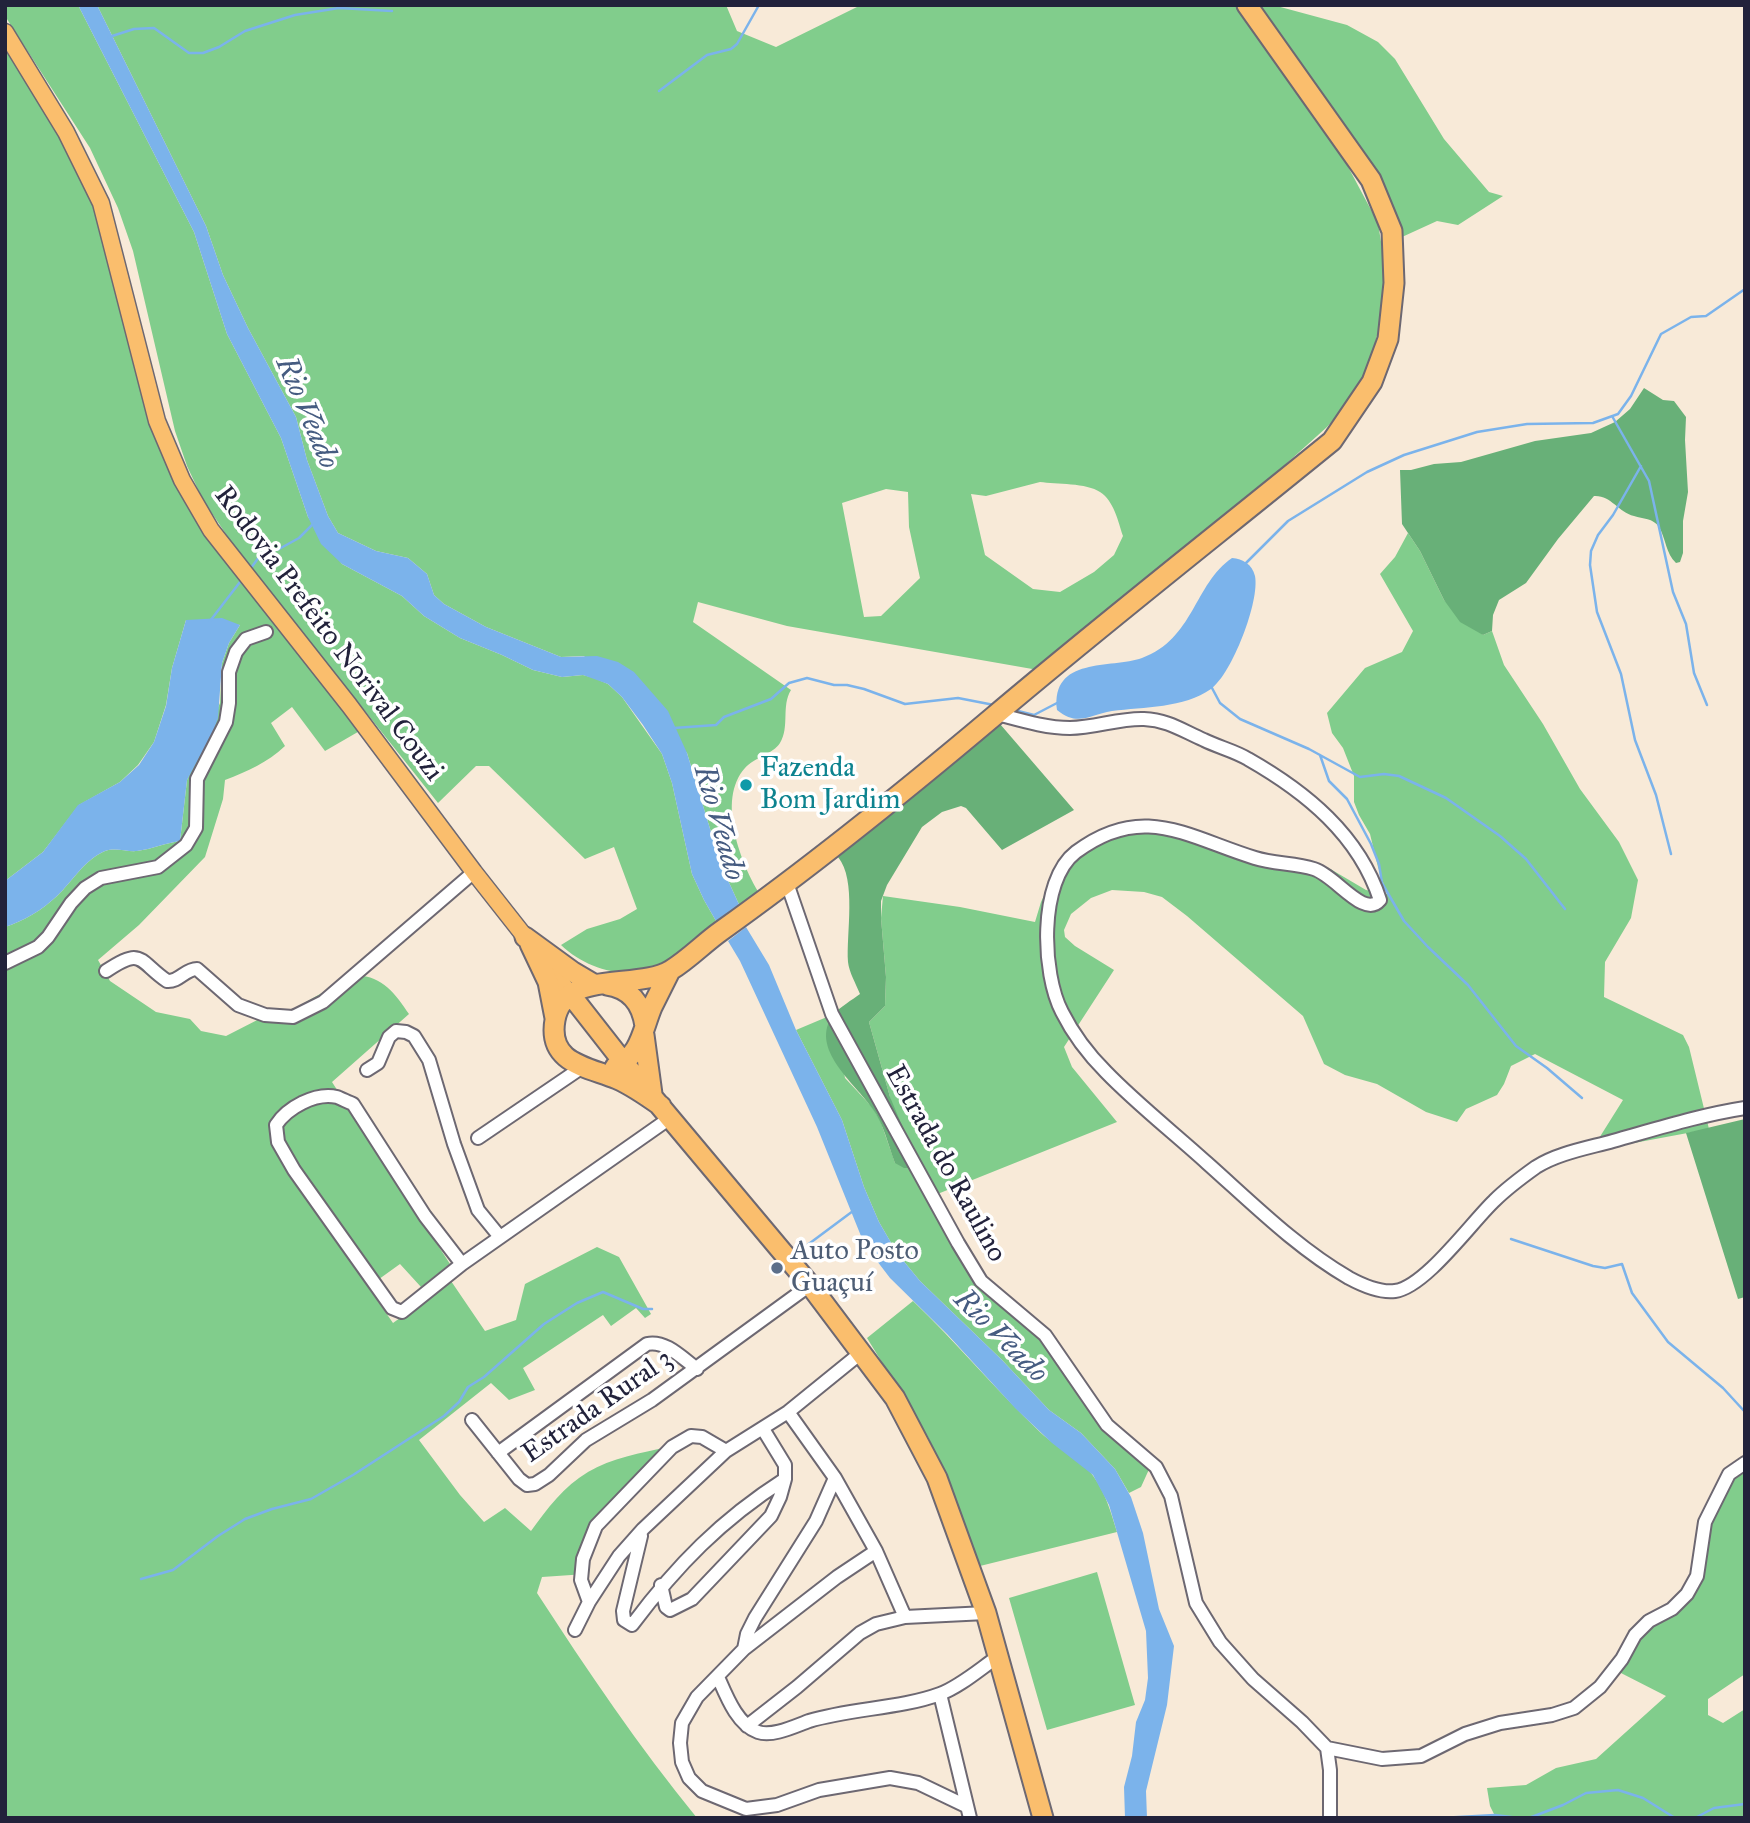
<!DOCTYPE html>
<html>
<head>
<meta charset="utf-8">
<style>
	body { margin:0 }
	#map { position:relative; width:1750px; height:1823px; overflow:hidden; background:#f8ead8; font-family:"IM FELL Great Primer",serif }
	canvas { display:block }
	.frame { position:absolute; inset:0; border:7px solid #22223b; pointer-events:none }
</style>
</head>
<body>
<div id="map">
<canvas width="1750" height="1823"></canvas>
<div class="frame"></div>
</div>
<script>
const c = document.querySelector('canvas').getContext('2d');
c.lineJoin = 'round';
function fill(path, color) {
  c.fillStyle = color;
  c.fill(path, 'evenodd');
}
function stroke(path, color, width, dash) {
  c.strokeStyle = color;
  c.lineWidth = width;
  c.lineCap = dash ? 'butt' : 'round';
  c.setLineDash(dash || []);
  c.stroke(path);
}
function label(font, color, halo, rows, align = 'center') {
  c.font = font + ' "IM FELL Great Primer",serif';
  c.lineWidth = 7;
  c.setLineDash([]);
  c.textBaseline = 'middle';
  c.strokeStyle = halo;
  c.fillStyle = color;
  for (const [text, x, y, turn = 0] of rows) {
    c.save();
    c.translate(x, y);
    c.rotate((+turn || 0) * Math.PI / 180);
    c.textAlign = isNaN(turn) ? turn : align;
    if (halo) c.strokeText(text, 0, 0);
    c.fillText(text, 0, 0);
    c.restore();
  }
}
fill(new Path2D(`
	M5,5H78L194,232L227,334L281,438L308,517L342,564L402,596L424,616L460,638L502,655L533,670L562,677L583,675L594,678L608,684L622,697L662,754L672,783L692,874L704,900L720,928C704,938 673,964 656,969C623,979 586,969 561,945L587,929L620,919L637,909L614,847L585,859L489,766H476L438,803L234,546L203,500L187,466L175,431L133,251L118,208L90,148L5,16Z
	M97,5H726L737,31L776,47L861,5H1237L1337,146L1378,223L1386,273L1380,325L1371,357L1362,380L1349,402L1327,427L1277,472L1038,670L787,626L698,602L693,622L791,690C781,706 790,727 780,743C773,754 755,757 745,768C716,800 741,865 761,896L742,911L721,865L687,753L584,656L561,657L486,627L444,604L434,595L427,574L408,558L376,551L338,533L328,516L307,460L296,417L248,328L223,275L206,226ZM1040,482C1056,484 1087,483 1100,492C1114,501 1118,521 1123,536L1114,555L1094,572L1060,592L1033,589L985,555L971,494L986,496ZM886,489L908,492L909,527L920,578L881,616L864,617L842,503Z
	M1257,5H1273L1347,25L1378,42L1395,59L1444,139L1489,192L1503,196L1458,225L1437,221L1402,237L1401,226L1393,207L1341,119Z
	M5,41L84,165L174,481L186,505L201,528L363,729L325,751L292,707L271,723L285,746C267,763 248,771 225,780L223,799L205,857L139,925L98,960L110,981L156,1012L190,1019L201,1031L226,1036L269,1014L281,1016L352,976C380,973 395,993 409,1014L332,1082L450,1264L421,1287L400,1264L368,1287L393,1323L451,1281L485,1331L516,1320L525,1284L597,1247L619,1257L651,1314L645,1318L636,1308L611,1326L603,1315L523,1368L535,1390L509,1400L491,1383L419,1440L460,1495L484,1522L505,1508L531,1531C547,1509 564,1486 588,1472C611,1458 642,1453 667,1447L607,1514L594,1543L586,1574L542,1577L537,1593C587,1670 639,1747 697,1818H5V927C24,921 42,910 57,896C72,882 85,859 105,851C116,847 126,852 137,851C152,849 165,843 180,841L187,780L220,703L222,663L229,643L240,625L186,620L172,668L166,705L154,742L138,765L120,782L79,805L43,852L5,881Z
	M1408,533L1420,551L1444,600L1483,635L1492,631L1504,665L1543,724L1580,789L1619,842L1638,880L1631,918L1605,962L1604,997L1683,1035L1689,1047L1709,1129L1591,1151L1623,1100L1535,1054L1511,1066L1504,1084L1497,1095L1466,1109L1457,1122L1426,1112L1377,1084L1345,1075L1324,1064L1303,1016L1187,916L1162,897L1144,892L1112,890L1091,898L1071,914L1064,930L1065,937L1075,946L1114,970L1064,1047L1072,1067L1117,1122L935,1195L973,1271L1049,1346L1087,1398L1151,1465L1141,1487L1129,1493L1115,1469L1081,1433L1049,1410L1002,1360L920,1281L897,1253L879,1222L864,1187L842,1120L796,1030L834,1014L845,1078L872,1107L880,1120L895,1163L890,1097L869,1022L885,1006L886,977L881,918L883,896L960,907L1035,922L1041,902L1051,881L1098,838L1131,834L1177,833L1284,861L1327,867L1366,890L1387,894L1378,867L1370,834L1359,815L1354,802V776L1343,748L1332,733L1327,713L1365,668L1402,652L1413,631L1380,574L1395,557Z
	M913,1301C957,1343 996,1390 1041,1433C1055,1446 1085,1463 1094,1477C1106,1494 1111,1513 1117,1532L980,1566L954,1494L928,1437L867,1338Z
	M1745,1466V1674L1708,1699V1715L1723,1723L1745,1709V1818H1496L1490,1806L1487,1788L1526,1785L1556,1768L1596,1759L1666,1696L1617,1671L1641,1626L1684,1598L1723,1491Z
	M1097,1572L1135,1705L1047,1730L1009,1598Z`), '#81cd8c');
fill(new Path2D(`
	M1644,388L1663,400L1674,401L1686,417L1685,440L1688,492L1683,521V553L1680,562L1676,563C1666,554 1666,539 1659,527C1653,518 1643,519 1634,516C1618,512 1611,495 1594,496L1558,539L1526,583L1499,600L1493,615L1492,631L1483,635L1460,622L1444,600L1420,551L1402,524L1400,470H1411L1434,464L1461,462L1535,441L1591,433L1615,422L1630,409Z
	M1000,724L1074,810L1002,850L966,808L961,806L942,812L922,827L887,885L881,901V918L886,977L885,1006L869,1022L890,1097L920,1168H904L895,1163C888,1145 884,1124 872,1108C856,1084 807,1048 834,1014C840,1007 852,1000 860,994C856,984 849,972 848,962C846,934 857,880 838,857Z
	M1745,1119V1297L1738,1299L1686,1133Z`), '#68b078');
fill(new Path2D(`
	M78,5H97L206,226L223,275L248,328L296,417L307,460L328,516L338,533L376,551L408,558L427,574L434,595L444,604L486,627L561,657L597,656L618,662L634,672L668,711L687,753L721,865L742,911L720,928L704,900L692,874L672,783L662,754L643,725L622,697L608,684L583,675L562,677L533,670L502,655L460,638L424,616L402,596L342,564L321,544L308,517L281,438L227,334L194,232Z
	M1232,558C1243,559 1252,564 1255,576C1260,601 1232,674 1211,689C1184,708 1144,707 1112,711C1089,715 1078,727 1057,710C1051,656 1111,669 1142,658C1194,639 1194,584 1232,558Z
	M222,618L240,625L229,643L222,663L218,718L213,732L187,780L180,841C165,843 152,849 137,851C126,852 116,847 105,851C85,859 72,882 57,896C42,910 24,921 5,927V881L43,852L78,805L120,782L139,765L154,742L166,706L172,668L186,620Z
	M746,927L769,965L796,1030L842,1120L864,1187L879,1222L897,1253L920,1281L1002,1360L1049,1410L1081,1433L1115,1469L1131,1497L1143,1533L1159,1609L1174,1646L1167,1705L1146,1791L1147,1818H1125L1124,1787L1132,1756L1136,1722L1145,1700L1148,1678L1146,1631L1109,1505L1093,1475L1052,1443L1015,1408L947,1334L890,1278L877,1261L863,1241L817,1127L740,961L728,941Z`), '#7bb3eb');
stroke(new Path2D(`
	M109,37L134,29L154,28L189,53H203L219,47L245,31L295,15L339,8L392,11
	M659,91L707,55L731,49L737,44L759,5
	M1612,416L1649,481L1673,592L1686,624L1694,673L1707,705
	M1641,466L1613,515L1598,535L1591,551L1590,565L1597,612L1621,674L1635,740L1656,795L1671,854
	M1245,564L1288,521L1367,472L1404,455L1477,432L1527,424L1593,423L1618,414L1631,396L1661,334L1691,317L1706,316L1745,289
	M251,568L262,553L279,549L299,538L312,525
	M210,621L240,582
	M1212,688L1220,703L1240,719L1309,749L1360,777L1384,774L1399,776L1446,798L1500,836L1526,859L1565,909
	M1014,710L1034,715L1057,703
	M674,728L716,725L724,717L771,699L789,683L807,678L834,685H847L864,689L905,704L958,698L994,705
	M1320,755L1329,781L1347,799L1371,844L1379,864L1382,883L1404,921L1428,947L1468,985L1516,1046L1547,1068L1582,1098
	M1511,1239L1593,1266L1605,1268L1622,1264L1632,1293L1668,1342L1723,1388L1745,1412
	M792,1252L806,1246L853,1211
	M141,1579L173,1570L218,1536L245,1519L272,1509L311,1499L353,1475L444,1416L459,1402L468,1387L484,1377L544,1324L577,1303L603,1292L643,1309H652
	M1745,1594V1607
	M1410,1818H1431
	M1440,1818L1495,1815L1519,1818
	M1529,1818L1563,1805L1586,1793L1618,1790L1643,1798L1675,1818
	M1695,1818L1714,1808L1745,1804`), '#7bb3eb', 2.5);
const minor = new Path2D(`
	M997,714C1020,720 1046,728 1070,728C1095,728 1119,718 1144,719C1168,720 1183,731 1204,740C1218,747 1235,751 1248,759C1306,792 1359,835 1380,900C1364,919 1336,876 1314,869C1295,863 1274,864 1255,858C1187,837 1143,802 1076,852C1038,881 1042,974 1062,1012C1073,1034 1089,1055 1106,1072C1137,1104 1174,1133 1207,1163C1252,1203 1297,1248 1349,1278C1362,1285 1380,1293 1395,1291C1425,1287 1471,1223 1494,1201C1506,1189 1522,1177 1536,1167C1558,1153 1588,1148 1613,1141C1656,1129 1700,1115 1745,1108
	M787,883L832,1014L958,1243L981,1281L1045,1335L1107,1425L1156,1467L1171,1496L1196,1603L1220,1642L1253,1679L1302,1722L1327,1748L1330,1770V1818
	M5,963L38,947L48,937L71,903L85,888L101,878L158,867L186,845L196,828L197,779L226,722L229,703V672L236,652L246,639L266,632
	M106,971C143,946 138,961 167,981C179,982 185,969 197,969L238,1005L265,1015L293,1017L323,1002L474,872
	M367,1070L378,1063L389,1037L396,1031L406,1032L414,1036L429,1060L454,1144L478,1210L500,1237
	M478,1138L581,1068
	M462,1264L425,1216L353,1104C348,1102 342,1099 337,1097C315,1092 287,1108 276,1125L278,1142L294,1170L392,1308L402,1312L462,1264L670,1118
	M788,1412L835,1478L876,1551L905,1617
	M472,1420L519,1479L527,1485L535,1484L549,1475L586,1440L652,1400L810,1285
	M498,1453L647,1344C666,1340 682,1358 697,1369
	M641,1536L623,1611L624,1620L632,1625C677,1565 721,1520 785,1479
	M876,1551L837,1577L744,1649L697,1697L682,1723L680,1743L682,1762L689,1778L702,1791L746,1809L777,1805L819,1790L890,1778L918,1783L966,1806
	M661,1585L666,1607L670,1610L692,1599L771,1516L780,1497L785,1479V1465L763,1429
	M589,1602L581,1580L583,1559L596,1526L672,1447L691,1436L702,1437L726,1451
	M575,1630L589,1602L619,1556L643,1529L726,1451L788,1412L862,1352
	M744,1649L747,1634L755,1618L816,1521L835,1478
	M718,1677C726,1695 737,1725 758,1732C773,1737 795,1726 809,1721C852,1708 899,1709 940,1694C961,1686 981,1668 999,1656
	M940,1694L970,1818
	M747,1726L797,1687L860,1633L876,1624L905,1617L986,1613
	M1327,1748L1382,1759L1421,1756L1465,1734L1500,1723L1552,1715L1574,1708L1600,1687L1622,1659L1635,1635L1649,1621L1672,1609L1687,1594L1697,1576L1705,1522L1729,1474L1745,1463`);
const major = new Path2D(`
	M5,32L66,132L101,203L157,421L182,480L211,530L349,705L474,872L570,994`);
const highway = new Path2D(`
	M525,937L573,972L595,985
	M530,944L548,982L555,1018
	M607,985C630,988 642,1004 645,1026
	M570,994L624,1063L810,1285L895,1398L937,1478L986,1613L1043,1818
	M644,1035L652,1094
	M615,1067C641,1055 642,1031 652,1007C658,995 664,983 670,971
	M661,1106C647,1096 633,1086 617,1079C589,1067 547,1064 555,1020C564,968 637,991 671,970C689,959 704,943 721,931C815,864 904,792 993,717C1104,623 1219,533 1332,441L1372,382L1388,339L1394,283L1392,231L1371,180L1247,5`);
stroke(minor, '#6d6872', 16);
stroke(major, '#6d6872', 19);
stroke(highway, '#6d6872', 23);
stroke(minor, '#fff', 12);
stroke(major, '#fabe6d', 16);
stroke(highway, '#fabe6d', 19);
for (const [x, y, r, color] of [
	[746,785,7,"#0f9aa8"],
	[777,1268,7,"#5c6f8a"]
]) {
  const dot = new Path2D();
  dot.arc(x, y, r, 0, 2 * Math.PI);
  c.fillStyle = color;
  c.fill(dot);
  stroke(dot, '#fff', 2.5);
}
label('28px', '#22223b', '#fff', [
	["Rodovia Prefeito Norival Couzi",328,634,53],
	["Estrada do Raulino",945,1164,61],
	["Estrada Rural 3",598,1407,-35]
]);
label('28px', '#0d838f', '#fff', [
	["Fazenda",760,769],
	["Bom Jardim",760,801]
], 'left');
label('28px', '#4e5e75', '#fff', [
	["Auto Posto",791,1252],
	["Guaçuí",791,1284]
], 'left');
label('italic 30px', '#465c81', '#fff', [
	["Rio Veado",306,413,67],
	["Rio Veado",718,823,74],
	["Rio Veado",1000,1337,45]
]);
</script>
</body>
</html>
